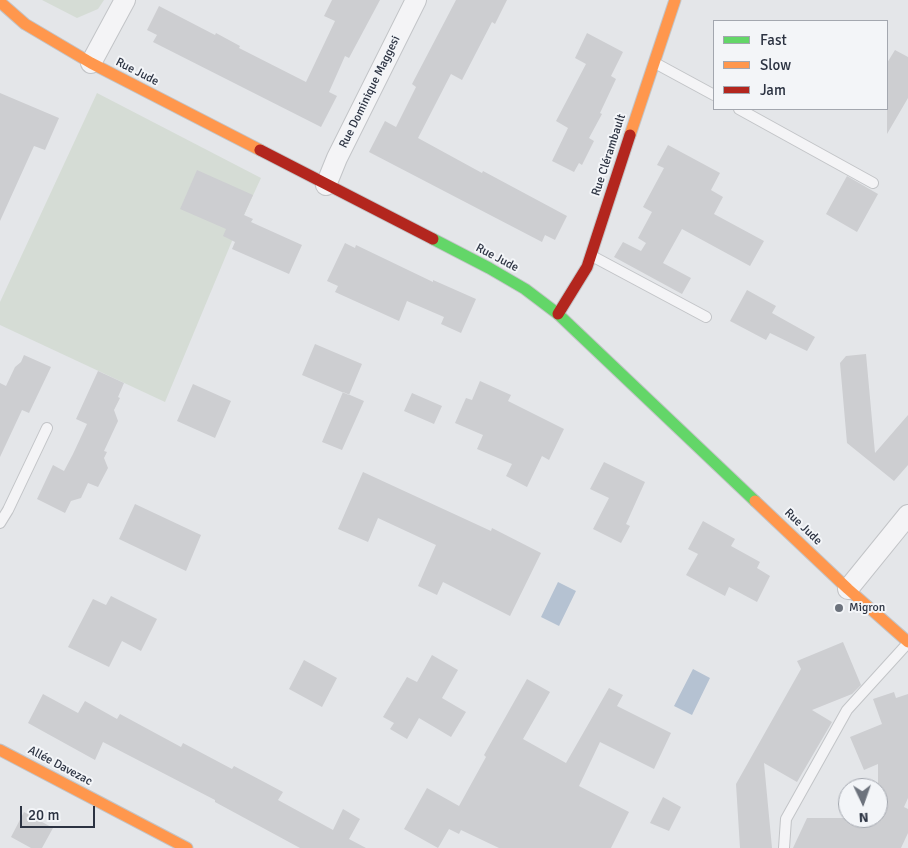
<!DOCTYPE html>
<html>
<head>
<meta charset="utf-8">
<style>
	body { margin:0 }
	#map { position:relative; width:908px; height:848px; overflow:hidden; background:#e4e6e9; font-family:Signika,sans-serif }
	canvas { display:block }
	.legend { position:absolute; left:713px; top:20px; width:175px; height:90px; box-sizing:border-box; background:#f3f5f8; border:1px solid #a3a7af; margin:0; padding:6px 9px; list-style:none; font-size:15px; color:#2c3342 }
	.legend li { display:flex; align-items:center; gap:10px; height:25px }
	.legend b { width:25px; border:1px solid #a3a7af }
	.north { position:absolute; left:838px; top:778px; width:50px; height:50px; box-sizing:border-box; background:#f3f5f8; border:1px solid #a3a7af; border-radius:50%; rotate:177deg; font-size:14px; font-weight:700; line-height:20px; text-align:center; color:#2c3342 }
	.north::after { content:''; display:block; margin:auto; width:18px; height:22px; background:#6c727c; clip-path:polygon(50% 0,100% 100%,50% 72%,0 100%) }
	.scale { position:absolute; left:20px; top:806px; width:75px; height:22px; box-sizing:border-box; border:2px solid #2c3342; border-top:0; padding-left:6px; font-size:15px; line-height:18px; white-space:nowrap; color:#2c3342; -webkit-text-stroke:4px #f3f5f8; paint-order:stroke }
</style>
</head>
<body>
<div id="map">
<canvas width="908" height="848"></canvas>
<ul class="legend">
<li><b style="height:6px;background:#63d668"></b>Fast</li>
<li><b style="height:6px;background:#ff974d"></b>Slow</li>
<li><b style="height:6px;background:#b3261e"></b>Jam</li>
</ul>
<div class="north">N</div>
<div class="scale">20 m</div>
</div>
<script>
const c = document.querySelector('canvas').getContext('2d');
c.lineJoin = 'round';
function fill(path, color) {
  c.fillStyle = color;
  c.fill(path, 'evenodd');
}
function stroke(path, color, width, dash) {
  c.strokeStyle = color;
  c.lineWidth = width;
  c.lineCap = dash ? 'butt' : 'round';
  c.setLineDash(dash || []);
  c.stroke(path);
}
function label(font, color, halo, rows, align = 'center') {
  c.font = font + ' Signika,sans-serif';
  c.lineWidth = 4;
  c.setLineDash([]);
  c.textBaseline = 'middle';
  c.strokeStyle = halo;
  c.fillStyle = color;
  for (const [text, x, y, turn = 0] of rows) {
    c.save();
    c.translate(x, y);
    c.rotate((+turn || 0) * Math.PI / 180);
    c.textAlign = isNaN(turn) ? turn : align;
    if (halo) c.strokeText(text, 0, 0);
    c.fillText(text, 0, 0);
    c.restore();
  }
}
fill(new Path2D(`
	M42,0H104L98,9L77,18Z
	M97,93L261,178L232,241L165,402L0,325V302Z`), '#d5dcd5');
fill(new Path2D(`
	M558,582L576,591L559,626L541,617Z
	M693,669L710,678L692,715L674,706Z`), '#b5c2d2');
fill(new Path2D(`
	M332,0H380L349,58L345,56L329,92L337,96L321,127L153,42L157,35L147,30L159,6L215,35L216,33L240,46L239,48L306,82L335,21L324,16Z
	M456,0H507L495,24L492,22L462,80L451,74L418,138L482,173L483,171L567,216L555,240L545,235L542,242L369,152L385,121L396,127L416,87L412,84Z
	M587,33L623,52L611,76L616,79L600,113L602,114L589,138L594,141L582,165L579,163L574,172L552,161L568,128L556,121L586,64L575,58Z
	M895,50L908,57V98L887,134V63Z
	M0,93L59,118L45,150L34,146L0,221Z
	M668,145L720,173L711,190L723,197L714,214L764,241L750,266L682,229L663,263L691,278L682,294L614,257L623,242L641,251L646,243L638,238L652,212L643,207L664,168L657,165Z
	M197,170L253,195L244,215L253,219L251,222L302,245L289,274L232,249L235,242L223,236L226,229L180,209Z
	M847,176L878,194L857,232L826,214Z
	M345,243L355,248L356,245L433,282V280L476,299L461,333L441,324L444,317L407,301L399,321L335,292L338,286L327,281Z
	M747,290L776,306L772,313L815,337L807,351L770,333L766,340L730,321Z
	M315,344L362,364L349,395L302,375Z
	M866,354L875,453L908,415V465L894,481L847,443L840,363L846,356Z
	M24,355L51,367L29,413L22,410L0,457V383L6,386L15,367L21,362Z
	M98,371L124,383L118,397L120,398L114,410L118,421L104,451L107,452L104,458L108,468L98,487L88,483L81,498L71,501L65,513L37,499L53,465L64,471L73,454L87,424L76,419Z
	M480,381L511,395L508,401L564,429L549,460L542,456L527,487L506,476L512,464L477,449L483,435L455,423L466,398L472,400Z
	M193,384L231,401L215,438L177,421Z
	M343,392L364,401L342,450L322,442Z
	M412,393L442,406L434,424L404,411Z
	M604,462L645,482L626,524L630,526L621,543L593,529L609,498L590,489Z
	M363,472L491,531L492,528L541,553L510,616L443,582L437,595L418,586L436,545L378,518L368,542L338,529Z
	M135,504L201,535L186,571L119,539Z
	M703,521L735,539L731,546L760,562L757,568L770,576L757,602L729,587L725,596L686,575L698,554L688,549Z
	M111,596L157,619L141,651L122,641L109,667L68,647L93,599L106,605Z
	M843,642L861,685L852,694L812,710L832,722L797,782L764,763L772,848H740L736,784L801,669L797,661Z
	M432,655L458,670L442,698L466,712L451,737L419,718L407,739L390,729L394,723L383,717L407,677L417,682Z
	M304,660L337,678L322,707L289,689Z
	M527,679L550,692L523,739L566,763L609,688L623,695L617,706L671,733L654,769L600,742L579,786L629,812L611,848H499L461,830L459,834L449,829L438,848L404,829L427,788L459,806L486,757L484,755Z
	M894,692L896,698L908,694V798L904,807L908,809V833L901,848H793L807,818H878V764L864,770L850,737L882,724L873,699Z
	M43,694L78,713L85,701L117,719L120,714L181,747L183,743L232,769L234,766L283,792L278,800L333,830L343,809L360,819L349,839L366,848H300L215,802V800L103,742L95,760L28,723Z
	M663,797L681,807L669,831L650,823Z
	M24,812L53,828L42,848H31L11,837Z`), '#cdced1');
const lane = new Path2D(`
	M655,63L714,95
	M739,109L873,183
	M592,256L706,317
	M0,523L8,510L47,428
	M784,848L786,819L847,710L907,644`);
const street = new Path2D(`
	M91,63L125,0
	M326,185L337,158L416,0
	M848,589L908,515`);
const fast = new Path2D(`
	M433,239L489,268L525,289L558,314L755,501`);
const slow = new Path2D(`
	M0,2L25,24L91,63L260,150
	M630,135L675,0
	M755,501L848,589L908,642
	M0,750L187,848`);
const jam = new Path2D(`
	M260,150L433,239
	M558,314L587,267L630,135`);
stroke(lane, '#c2c4c7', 12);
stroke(street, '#c2c4c7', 22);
stroke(fast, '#c2c4c7', 13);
stroke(slow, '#c2c4c7', 13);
stroke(jam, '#c2c4c7', 13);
stroke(lane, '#f4f4f6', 10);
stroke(street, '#f4f4f6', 20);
stroke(fast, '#63d668', 11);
stroke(slow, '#ff974d', 11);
stroke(jam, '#b3261e', 11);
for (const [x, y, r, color] of [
	[839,608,5,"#6c727c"]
]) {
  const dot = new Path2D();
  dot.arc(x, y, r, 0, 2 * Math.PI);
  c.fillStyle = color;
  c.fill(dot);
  stroke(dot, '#f3f5f8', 2);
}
label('12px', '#2c3342', '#f3f5f8', [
	["Rue Jude",137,72,27],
	["Rue Dominique Maggesi",370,92,-64],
	["Rue Clérambault",609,155,-72],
	["Rue Jude",497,258,28],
	["Rue Jude",803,527,44],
	["Allée Davezac",60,766,28]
]);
label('12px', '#2c3342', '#f3f5f8', [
	["Migron",849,608]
], 'left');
</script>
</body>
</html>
